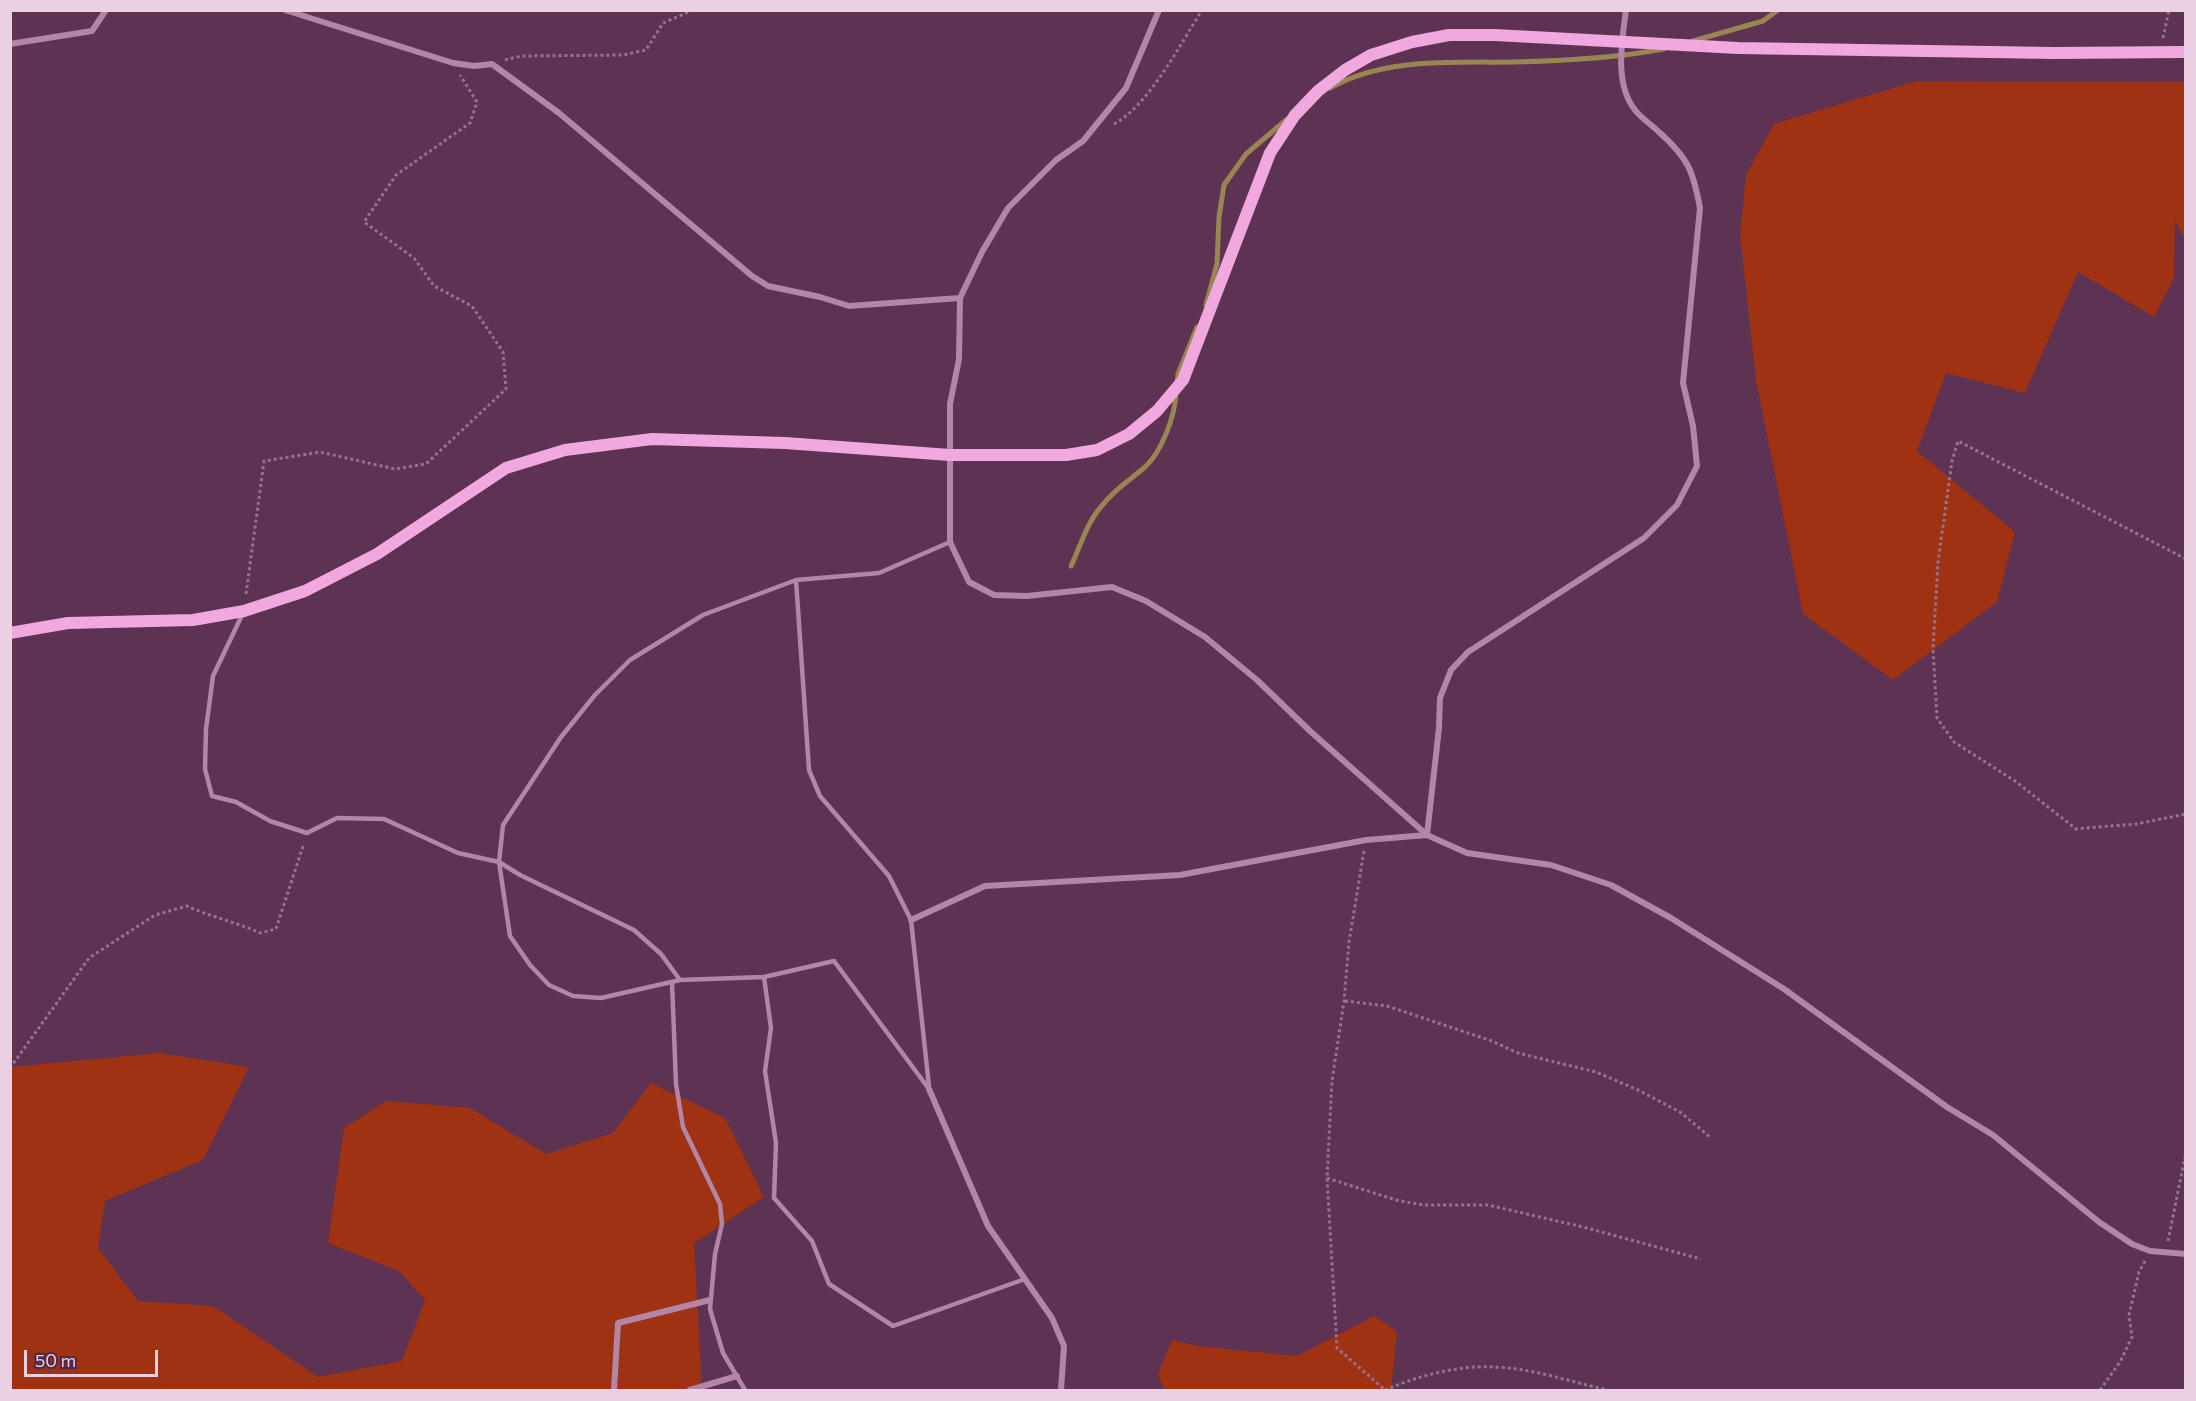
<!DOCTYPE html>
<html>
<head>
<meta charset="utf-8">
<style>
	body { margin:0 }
	#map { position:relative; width:2196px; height:1401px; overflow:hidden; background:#5d3253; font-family:Commissioner,sans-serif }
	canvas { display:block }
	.frame { position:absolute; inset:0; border:12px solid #ead0e2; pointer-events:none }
	.scale { position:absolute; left:24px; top:1350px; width:134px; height:27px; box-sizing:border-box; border:3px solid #ead0e2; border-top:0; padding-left:8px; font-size:18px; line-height:21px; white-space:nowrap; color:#ead0e2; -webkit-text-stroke:4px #512848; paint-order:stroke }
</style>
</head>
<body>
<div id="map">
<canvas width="2196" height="1401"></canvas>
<div class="frame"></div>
<div class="scale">50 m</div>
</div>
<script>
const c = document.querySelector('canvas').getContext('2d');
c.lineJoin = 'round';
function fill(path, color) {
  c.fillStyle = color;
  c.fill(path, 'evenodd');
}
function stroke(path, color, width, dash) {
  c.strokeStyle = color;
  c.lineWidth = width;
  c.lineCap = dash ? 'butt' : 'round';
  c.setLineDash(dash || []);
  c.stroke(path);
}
fill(new Path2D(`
	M1917,81L2185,82L2186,241L2175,221L2174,278L2154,317L2078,272L2025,393L1946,373L1917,451L2015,532L1997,602L1893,680L1803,614L1756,380L1740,235L1746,175L1774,124Z
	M159,1053L249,1067L203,1160L105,1201L98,1248L138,1301L213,1306L318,1377L402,1361L425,1300L399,1271L328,1243L344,1128L386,1101L470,1108L546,1154L613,1133L651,1083L725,1118L764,1197L694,1243L702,1390H11V1067Z
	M1374,1316L1397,1331L1391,1390H1164L1158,1374L1172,1340L1198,1346L1297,1356Z`), '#9e3212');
stroke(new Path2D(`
	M1693,41L1763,21L1778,10
	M1330,88C1385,57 1453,63 1514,62C1564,61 1615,58 1664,49
	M1206,305L1217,264L1219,217L1224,185L1246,154L1286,120
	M1177,383L1178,374L1197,327
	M1071,566C1080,547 1087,523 1100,508C1114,490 1127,482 1144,468C1162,452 1175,416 1176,393`), '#998551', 5);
stroke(new Path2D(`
	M2163,38L2169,10
	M505,60L521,56L623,55L646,50L663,23L693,10
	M1114,124C1148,106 1180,45 1202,10
	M2186,559L1958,441L1952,461L1938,562L1933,649L1937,718L1954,742L2015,781L2076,829L2136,824L2186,814
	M246,594L264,461L320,452L395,469L426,464L506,389L503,352L472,306L434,286L414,258L364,222L396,175L470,123L477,102L460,75
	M1364,851L1349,942L1344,1001L1332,1081L1327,1178L1337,1348L1385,1390
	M1345,1001L1387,1006L1492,1041L1518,1053L1596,1072L1638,1090L1680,1112L1710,1137
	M10,1068L89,958L155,915L187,906C211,917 236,922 260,933L276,929L304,843
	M1327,1178L1396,1200L1423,1205H1488L1583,1227L1701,1259
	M2168,1241L2186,1152
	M1385,1390C1418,1376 1457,1365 1494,1367C1532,1368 1571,1382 1608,1390
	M2100,1390L2120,1362L2132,1337L2129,1315L2139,1272L2145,1261`), '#97738e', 3, [3, 3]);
stroke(new Path2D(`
	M796,580L809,770L820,796L889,876L911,920L929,1086
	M243,613L213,676L206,729L205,769L212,796L236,802L270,821L307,833L337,818L384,819L458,853L499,862L520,875L634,930L661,954L680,980L764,977L834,961L929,1089
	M764,977L771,1028L765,1071L776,1143L774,1198L812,1241L829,1284L893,1326L1025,1279
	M680,980L601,998L573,996L549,985L530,965L510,936L499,862L503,825L561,737L595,695L630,660L703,615L796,580L879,573L950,542
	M672,982L676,1084L683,1127L720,1204L722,1224L715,1254L710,1309L723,1353L745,1390`), '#b385a7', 4.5);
stroke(new Path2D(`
	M285,10L453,63L474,66L492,64L559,113L752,276L768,286L820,297L849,306L960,298
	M1159,10L1126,88L1083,141L1056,160L1008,208L982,252L960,298L959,359L950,404V542L969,582L994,595L1027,596L1112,587L1146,601L1205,637L1257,680L1310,731L1427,835L1467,853L1551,865L1611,885L1671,918L1784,989L1947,1107L1993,1135L2099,1222L2132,1244L2150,1251L2186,1254
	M10,44L92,31L106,10
	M1427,835L1439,728L1440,698L1451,670L1468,652L1644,538L1677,505L1697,466L1693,426L1683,383L1700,208C1693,170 1688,158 1659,132C1652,125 1641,118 1635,110C1614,84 1622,41 1626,10
	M911,920L985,886L1180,875L1366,840L1427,835
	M929,1089L988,1226L1052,1318L1064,1346L1061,1390
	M614,1390L618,1323L710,1300
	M690,1390L737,1376`), '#b385a7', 6);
stroke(new Path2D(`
	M10,633L68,623L193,620L244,611L305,591L377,554L506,468L565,450L652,439L785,443L950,455H1066L1097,450L1129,434L1157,411L1183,380L1270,153L1295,115L1318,91L1345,70L1371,55L1412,42L1449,35H1495L1738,48L2053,53L2186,52`), '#f1a8df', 12);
</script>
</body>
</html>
